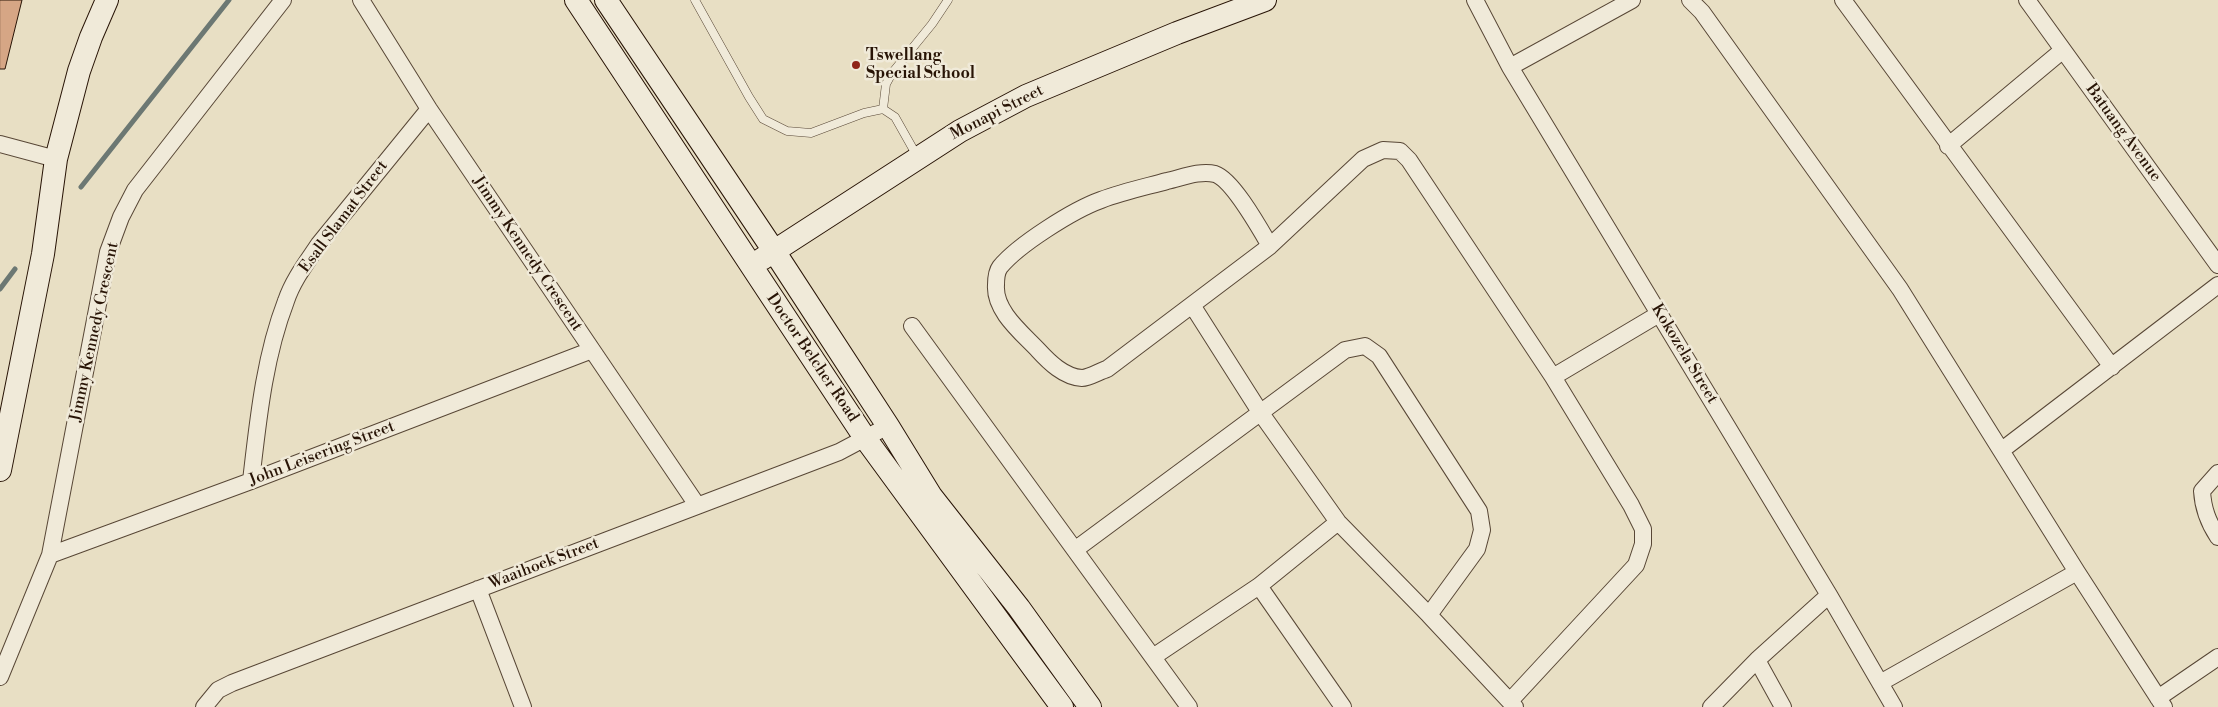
<!DOCTYPE html>
<html>
<head>
<meta charset="utf-8">
<style>
	body { margin:0 }
	canvas { display:block; background:#e8dfc4 }
</style>
</head>
<body>
<canvas width="2218" height="707"></canvas>
<script>
const c = document.querySelector('canvas').getContext('2d');
c.lineJoin = 'round';
function stroke(path, color, width, dash) {
  c.strokeStyle = color;
  c.lineWidth = width;
  c.lineCap = dash ? 'butt' : 'round';
  c.setLineDash(dash || []);
  c.stroke(path);
}
function fill(path, color) {
  c.fillStyle = color;
  c.fill(path, 'evenodd');
}
function label(font, color, halo, rows, align = 'center') {
  c.font = font + ' "Libre Bodoni",serif';
  c.lineWidth = 5;
  c.setLineDash([]);
  c.textBaseline = 'middle';
  c.strokeStyle = halo;
  c.fillStyle = color;
  for (const [text, x, y, turn = 0] of rows) {
    c.save();
    c.translate(x, y);
    c.rotate((+turn || 0) * Math.PI / 180);
    c.textAlign = isNaN(turn) ? turn : align;
    if (halo) c.strokeText(text, 0, 0);
    c.fillText(text, 0, 0);
    c.restore();
  }
}
stroke(new Path2D(`
	M81,187L229,0
	M0,289L15,269`), '#6c7873', 5);
const building = new Path2D(`
	M0,0H22L5,69H0Z`);
fill(building, '#d6a685');
stroke(building, '#281406', 1);
const lane = new Path2D(`
	M695,0L749,97L763,119L787,131L811,133L864,113L883,109L895,117L917,156
	M883,109L886,84L892,73L932,24L948,0`);
const street = new Path2D(`
	M361,0L429,109L697,505
	M1475,0L1510,67L1829,595L1894,707
	M1690,0L1702,12L1900,289L2077,572L2164,707
	M1843,0L2112,367
	M2027,0L2218,265
	M1510,67L1632,0
	M0,144L56,159
	M1948,146L2063,50
	M1270,246C1260,229 1233,180 1215,174C1200,170 1181,178 1167,181C1145,187 1122,192 1101,200C1073,210 1018,245 1000,267C997,271 996,280 996,285C994,311 1022,333 1038,350C1049,362 1064,377 1082,378C1089,378 1100,371 1107,369L1270,246L1363,159L1383,150L1400,151L1409,160L1553,377L1631,505L1643,529V544L1636,565L1510,701
	M1192,305L1260,412L1338,522L1429,615L1515,707
	M912,326L1189,707
	M1553,377L1659,314
	M2002,450L2218,285
	M2218,473L2202,491C2203,509 2208,522 2218,537
	M251,481C258,421 264,358 286,301C293,280 307,262 319,244L429,109
	M1076,549L1345,350L1365,346L1379,356L1479,511L1482,530L1477,549L1429,615
	M50,555L251,481L592,350
	M1259,586L1343,707
	M478,589L523,707
	M1153,657L1259,586L1338,522
	M1757,660L1783,707
	M0,677L50,555L108,252L121,217L135,190L283,0
	M1880,683L2077,572
	M2158,698L2218,657
	M204,707L218,690L232,683L839,452L888,426
	M1711,707L1757,660L1829,595`);
const secondary = new Path2D(`
	M576,0L865,438L1062,707
	M606,0L774,251L888,426L931,496L1019,608L1090,707
	M762,259L960,131L1026,96L1177,33L1265,0
	M0,470L43,254L56,159L79,71L91,37L107,0`);
stroke(lane, '#584736', 9);
stroke(street, '#584736', 18);
stroke(secondary, '#281406', 24);
stroke(lane, '#f0ead9', 8);
stroke(street, '#f0ead9', 16);
stroke(secondary, '#f0ead9', 22);
for (const [x, y, r, color] of [
	[856,65,5,"#8f2418"]
]) {
  const dot = new Path2D();
  dot.arc(x, y, r, 0, 2 * Math.PI);
  c.fillStyle = color;
  c.fill(dot);
  stroke(dot, '#f0ead9', 2);
}
label('bold 16px', '#281406', '#f0ead9', [
	["Tswellang",866,56],
	["Special School",866,74]
], 'left');
label('16px', '#281406', '#f0ead9', [
	["Monapi Street",997,113,-27],
	["Batuang Avenue",2123,133,54],
	["Esall Slamat Street",344,217,-53],
	["Jimmy Kennedy Crescent",527,254,56],
	["Jimmy Kennedy Crescent",95,332,-78],
	["Kokozela Street",1684,354,59],
	["Doctor Belcher Road",812,358,56],
	["John Leisering Street",322,454,-21],
	["Waaihoek Street",544,564,-21]
]);
</script>
</body>
</html>
